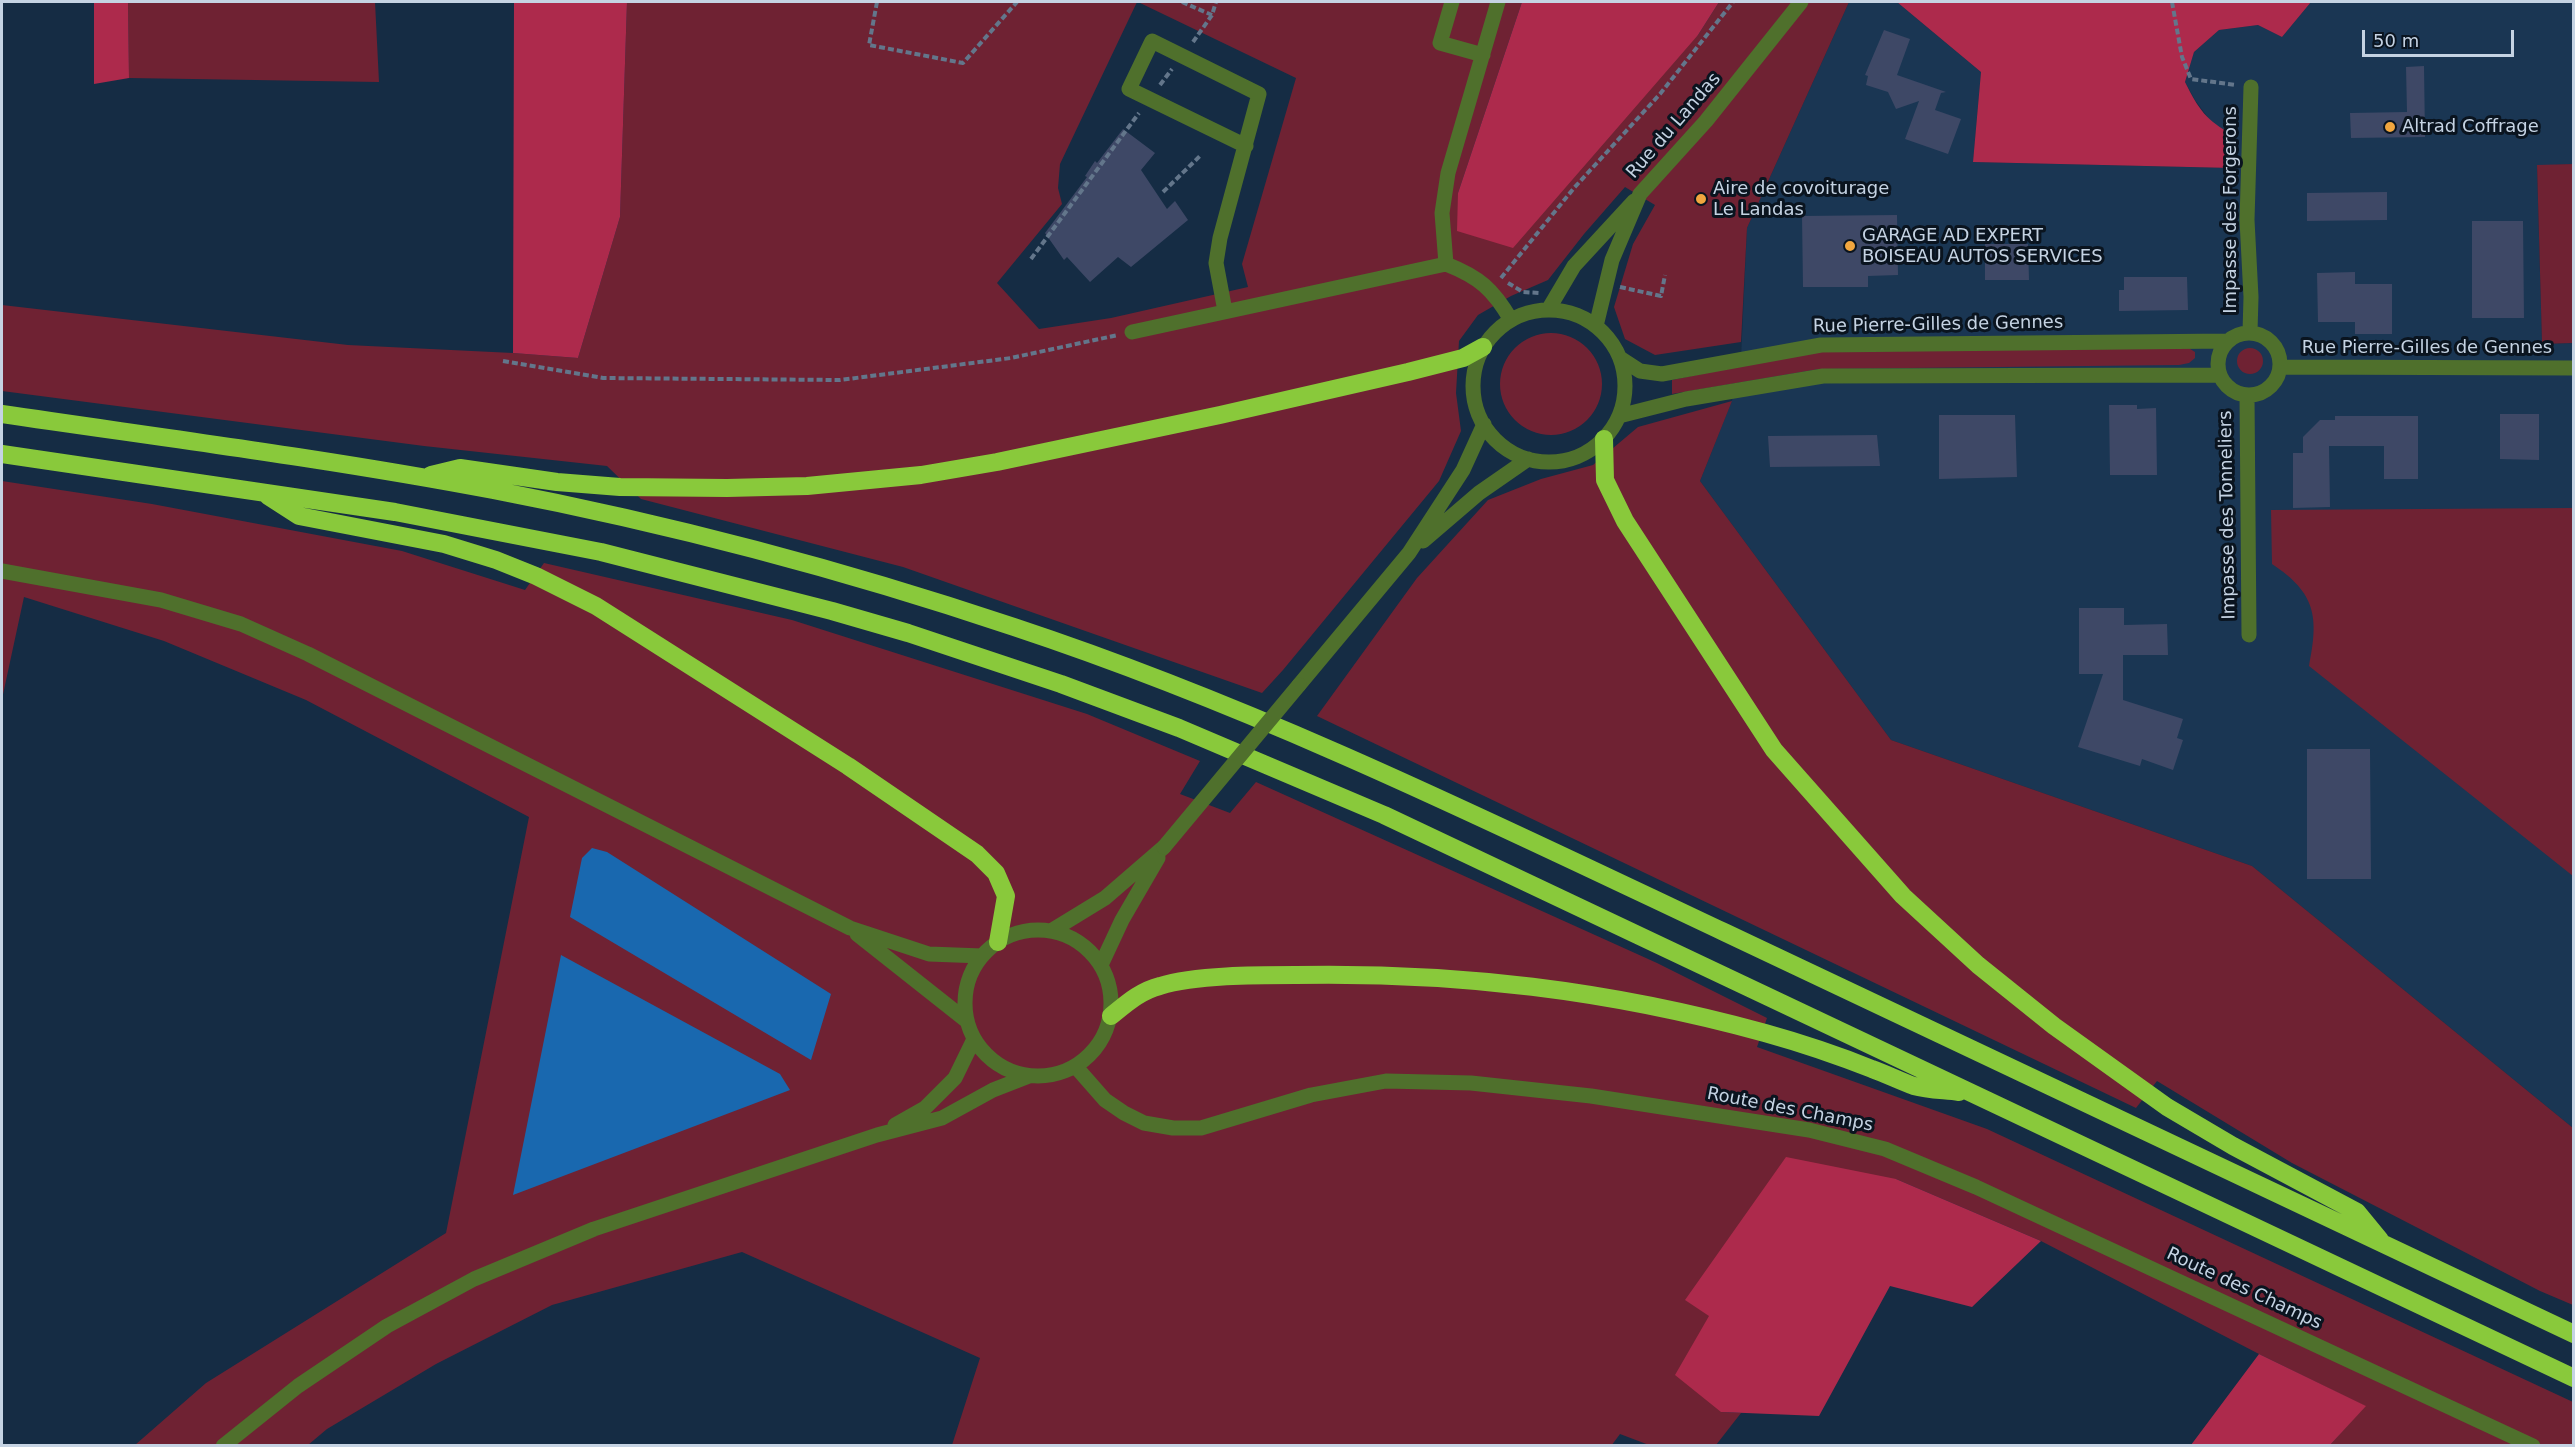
<!DOCTYPE html>
<html>
<head>
<meta charset="utf-8">
<style>
	body { margin:0 }
	#map { position:relative; width:2575px; height:1447px; overflow:hidden; background:#152c44; font-family:"DejaVu Sans",sans-serif }
	canvas { display:block }
	.frame { position:absolute; inset:0; border:3px solid #c5d3e3; pointer-events:none }
	.scale { position:absolute; left:2362px; top:30px; width:152px; height:27px; box-sizing:border-box; border:3px solid #c5d3e3; border-top:0; padding-left:8px; font-size:18px; line-height:21px; white-space:nowrap; color:#c5d3e3; -webkit-text-stroke:4px #0a141f; paint-order:stroke }
</style>
</head>
<body>
<div id="map">
<canvas width="2575" height="1447"></canvas>
<div class="frame"></div>
<div class="scale">50 m</div>
</div>
<script>
const c = document.querySelector('canvas').getContext('2d');
c.lineJoin = 'round';
function fill(path, color) {
  c.fillStyle = color;
  c.fill(path, 'evenodd');
}
function stroke(path, color, width, dash) {
  c.strokeStyle = color;
  c.lineWidth = width;
  c.lineCap = dash ? 'butt' : 'round';
  c.setLineDash(dash || []);
  c.stroke(path);
}
function label(font, color, halo, rows, align = 'center') {
  c.font = font + ' "DejaVu Sans",sans-serif';
  c.lineWidth = 6;
  c.setLineDash([]);
  c.textBaseline = 'middle';
  c.strokeStyle = halo;
  c.fillStyle = color;
  for (const [text, x, y, turn = 0] of rows) {
    c.save();
    c.translate(x, y);
    c.rotate((+turn || 0) * Math.PI / 180);
    c.textAlign = isNaN(turn) ? turn : align;
    if (halo) c.strokeText(text, 0, 0);
    c.fillText(text, 0, 0);
    c.restore();
  }
}
fill(new Path2D(`
	M1849,2H1897L1981,72L1973,162L2231,168L2233,135L2212,123L2195,100L2185,82L2194,52L2219,30L2258,25L2282,37L2311,2H2573V164L2537,166L2542,344L2574,343L2573,1128L2252,866L1891,740L1700,481L1740,380L1747,228Z`), '#1a3653');
fill(new Path2D(`
	M128,2H375L379,82L129,78Z
	M627,2H1137L1060,164L1058,188L1062,204L997,283L1039,329L1111,318L1248,287L1242,264L1296,78L1138,2H1522L1458,193L1698,35L1719,2H1849L1747,228L1741,342L1655,355L1625,339L1614,307L1633,244L1655,205L1625,187L1584,234L1548,280L1511,296L1478,315L1459,341L1456,393L1461,431L1439,481L1283,670L1262,693L903,567L641,499L607,466L424,446L2,391V305L348,345L513,353L578,358L620,217Z
	M2573,164V343L2542,344L2537,165Z
	M1500 384a51 51 0 1 1 102 0a51 51 0 1 1-102 0Z
	M2187,347L2195,352V358L2189,363L2179,365L1819,369L1672,394V380L1815,350Z
	M2237 361a13 13 0 1 1 26 0a13 13 0 1 1-26 0Z
	M1732,401L1700,481L1891,740L2252,866L2573,1128V1305L2540,1291L2292,1163L2157,1081L2136,1108L1317,716L1417,578L1488,500L1541,479L1593,465L1638,427Z
	M2,481L152,504L402,551L525,590L544,563L792,620L1087,714L1200,761L1180,794L1230,813L1256,782L1657,963L1767,1018L1757,1047L1987,1129L2573,1402V1445H2330L2365,1406L2259,1354L2041,1241L1896,1179L1709,1315L1721,1412L1741,1413L1716,1445H1649L1620,1434L1611,1446L952,1445L980,1358L742,1252L552,1305L436,1364L327,1429L308,1445H135L206,1383L446,1233L529,817L306,700L164,641L24,597L2,699Z
	M2573,508H2574L2573,876L2309,666C2319,617 2316,593 2272,564L2271,510Z`), '#6f2233');
fill(new Path2D(`
	M94,2H128L129,78L94,84Z
	M514,2H627L620,217L578,358L513,353Z
	M1522,2H1719L1698,35L1513,248L1457,231L1458,193Z
	M1897,2H2311L2282,37L2258,25L2219,30L2194,52L2185,82C2199,110 2206,120 2233,135L2232,168L1973,162L1981,72Z
	M1786,1157L1896,1179L2041,1241L1972,1307L1890,1286L1819,1416L1721,1412L1675,1375L1709,1316L1685,1300Z
	M2259,1354L2366,1406L2330,1445H2191Z`), '#ad2a4c');
fill(new Path2D(`
	M592,848L607,852L831,994L811,1060L570,917L582,858Z
	M561,955L780,1074L790,1090L513,1195Z`), '#1968af');
fill(new Path2D(`
	M1884,30L1910,39L1897,75L1946,92L1941,93L1935,110L1961,119L1948,154L1905,139L1919,101L1896,109L1888,92L1866,85L1868,76L1865,75Z
	M2424,66L2425,137L2351,138L2350,113L2407,112L2406,67Z
	M1123,129L1155,153L1141,170L1167,209L1175,201L1188,220L1131,267L1118,257L1090,282L1067,257L1064,260L1045,233L1087,177L1085,176L1095,161L1097,163Z
	M2387,192V220L2307,221V193Z
	M1897,215L1898,275L1868,276V287H1803L1802,216Z
	M2472,221H2523L2524,318H2472Z
	M1985,244H2028L2029,280H1985Z
	M2355,272V284H2392V334H2355V322H2318L2317,273Z
	M2124,277H2187L2188,310L2119,311V290H2124Z
	M2109,405H2137V409L2156,408L2157,475H2110Z
	M2500,414H2539V460L2500,459Z
	M1939,415H2015L2017,477L1939,479Z
	M2335,416H2418V479H2384V446H2329L2330,507L2293,508V453H2303V437L2320,420H2335Z
	M1877,435L1880,466L1770,467L1768,436Z
	M2079,608H2124V625L2167,624L2168,655H2123V700L2183,719L2177,738L2183,740L2173,770L2142,759L2140,766L2078,747L2103,674H2079Z
	M2307,749H2370L2371,879H2307Z`), '#3e4866');
stroke(new Path2D(`
	M877,2L869,45L963,63L1017,2
	M1182,2L1212,15
	M2172,2L2182,57L2191,79L2236,85
	M1193,42L1212,15L1216,2
	M1160,85L1172,69
	M1163,192L1201,155
	M1031,259L1139,113
	M1501,278L1574,188L1660,94L1733,2
	M1508,283L1523,292L1540,293
	M1620,287L1661,296L1665,275
	M503,361L603,378L840,380L1011,358L1118,335`), '#63768b', 4, [6, 3]);
stroke(new Path2D(`
	M1452,2L1440,43L1483,55
	M1446,264L1442,213L1448,173L1498,2
	M1548,310L1574,266L1634,201
	M1473 386a76 76 0 1 1 152 0a76 76 0 1 1-152 0Z
	M1225,311L1216,263L1220,238L1259,94L1152,41L1129,89L1246,146
	M1596,326L1612,260L1640,194L1706,121L1801,2
	M1132,332L1446,264C1479,277 1493,289 1511,320
	M2250,332L2251,297L2247,220L2251,87
	M2218 364a31 31 0 1 1 62 0a31 31 0 1 1-62 0Z
	M1620,358L1640,371L1662,374L1821,345L2228,341
	M2280,367L2574,368
	M2247,395L2249,635
	M1619,416L1686,399L1823,376L2220,375
	M1423,541L1479,493L1528,459
	M2,571L161,600L241,624L308,654L850,928L929,954L982,956
	M1299,685L1409,553L1463,470L1484,424
	M965 1003a73 73 0 1 1 146 0a73 73 0 1 1-146 0Z
	M1051,931L1105,898L1164,847
	M857,934L967,1021
	M1101,965L1122,920L1158,858
	M1076,1067L1105,1100L1124,1113L1144,1123L1173,1128H1201L1311,1095L1386,1081L1471,1083L1591,1096L1809,1130L1885,1149L1976,1187L2533,1446
	M895,1125L925,1108L955,1078L974,1039
	M223,1446L298,1386L387,1326L474,1279L594,1229L877,1135L942,1118L993,1090L1029,1076`), '#4f702c', 15);
stroke(new Path2D(`
	M2,414C165,438 330,459 493,490C670,524 844,570 1014,627C1259,708 1491,822 1724,932C2007,1066 2290,1201 2574,1334
	M1604,439L1605,480L1625,521L1774,750L1903,896L1978,965L2054,1026L2167,1107L2233,1146L2357,1212L2380,1240
	M2,454L395,512L601,552L832,611L908,633L1061,684L1179,728L1384,815L2574,1378
	M431,475L460,468L557,482L620,487L727,488L807,486L921,475L997,462L1220,415L1408,372L1463,358L1483,347
	M268,496L299,516L444,544L496,560L536,576L596,606L848,766L977,854L996,873L1006,896L998,942
	M1111,1016C1126,1004 1140,991 1160,986C1195,975 1257,975 1295,975C1457,972 1609,990 1765,1033C1801,1043 1837,1055 1872,1069C1886,1074 1900,1081 1914,1086C1928,1090 1945,1090 1959,1092`), '#89c93b', 18);
stroke(new Path2D(`
	M1164,847L1299,685`), '#4f702c', 15);
for (const [x, y, r, color] of [
	[2390,127,6,"#f1a63f"],
	[1701,199,6,"#f1a63f"],
	[1850,246,6,"#f1a63f"]
]) {
  const dot = new Path2D();
  dot.arc(x, y, r, 0, 2 * Math.PI);
  c.fillStyle = color;
  c.fill(dot);
  stroke(dot, '#0a141f', 2);
}
label('18px', '#c5d3e3', '#0a141f', [
	["Rue du Landas",1674,126,-49],
	["Impasse des Forgerons",2231,210,-90],
	["Rue Pierre-Gilles de Gennes",1938,325,-1],
	["Rue Pierre-Gilles de Gennes",2427,348],
	["Impasse des Tonneliers",2228,515,-91],
	["Route des Champs",1790,1110,11],
	["Route des Champs",2244,1289,25]
]);
label('18px', '#c5d3e3', '#0a141f', [
	["Altrad Coffrage",2402,127],
	["Aire de covoiturage",1713,189],
	["Le Landas",1713,210],
	["GARAGE AD EXPERT",1862,236],
	["BOISEAU AUTOS SERVICES",1862,257]
], 'left');
</script>
</body>
</html>
